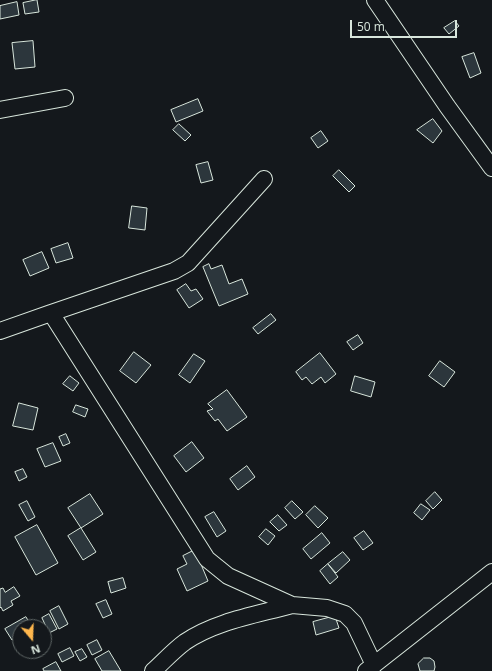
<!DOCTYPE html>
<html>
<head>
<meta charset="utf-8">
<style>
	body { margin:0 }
	#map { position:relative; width:492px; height:671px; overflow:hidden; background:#14181c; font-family:"Open Sans",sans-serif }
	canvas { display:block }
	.north { position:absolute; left:12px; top:619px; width:40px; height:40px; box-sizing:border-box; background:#14181c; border:1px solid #626a69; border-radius:50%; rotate:161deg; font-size:11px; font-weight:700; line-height:16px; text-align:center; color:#d8e6dc }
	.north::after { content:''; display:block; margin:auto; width:14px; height:18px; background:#ffb74d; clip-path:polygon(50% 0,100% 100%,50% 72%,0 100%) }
	.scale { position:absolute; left:350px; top:20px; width:107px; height:18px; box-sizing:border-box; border:2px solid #d8e6dc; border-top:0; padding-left:5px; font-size:12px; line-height:14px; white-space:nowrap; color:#d8e6dc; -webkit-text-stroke:3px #14181c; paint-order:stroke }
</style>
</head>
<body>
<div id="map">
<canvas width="492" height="671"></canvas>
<div class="north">N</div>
<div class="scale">50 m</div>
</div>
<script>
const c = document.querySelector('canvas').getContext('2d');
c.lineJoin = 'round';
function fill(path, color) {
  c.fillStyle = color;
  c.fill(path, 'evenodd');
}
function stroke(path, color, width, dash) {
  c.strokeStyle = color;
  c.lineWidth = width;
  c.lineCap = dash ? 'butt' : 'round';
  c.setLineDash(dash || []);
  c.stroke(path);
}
const building = new Path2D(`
	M37,0L39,12L25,14L23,3Z
	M17,2L19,15L0,19V6Z
	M455,21L459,26L449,34L444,28Z
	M33,41L35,67L15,69L12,43Z
	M474,53L481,73L470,78L462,57Z
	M198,99L203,111L176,122L171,110Z
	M433,119L442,131L433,143L417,130Z
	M179,124L191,135L185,141L173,130Z
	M321,131L328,141L318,148L311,138Z
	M208,162L213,180L201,183L196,165Z
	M339,170L355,186L349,192L333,176Z
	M132,206L147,208L145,230L129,228Z
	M68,243L73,258L56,263L51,249Z
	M42,252L49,268L30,276L23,260Z
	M209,264L211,269L222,265L229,284L242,279L248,294L219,306L203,267Z
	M186,284L191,291L196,289L203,299L189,308L177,290Z
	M271,314L276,320L258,334L253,328Z
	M358,335L363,343L353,350L347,342Z
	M134,352L151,365L136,383L120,371Z
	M320,353L336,374L325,383L321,377L312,384L306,377L302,380L296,372Z
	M194,354L205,361L190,383L179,375Z
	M440,361L455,372L444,387L429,376Z
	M70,376L79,383L73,391L63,384Z
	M355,376L375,382L371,397L351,391Z
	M227,390L247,417L227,431L218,419L215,421L207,411L213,409L208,404Z
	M19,403L38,408L33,430L13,426Z
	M76,405L88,409L85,417L73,412Z
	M66,434L70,443L63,446L59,437Z
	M192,442L204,458L186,472L174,456Z
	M53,443L61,461L45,467L37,449Z
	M247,466L255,477L238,490L230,479Z
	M23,469L27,477L19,481L15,472Z
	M435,492L442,500L433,509L426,501Z
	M90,494L103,514L81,528L68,508Z
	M27,501L35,517L28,521L19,505Z
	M292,501L303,512L295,519L285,508Z
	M421,504L430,510L422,520L414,513Z
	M315,506L328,518L318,528L306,515Z
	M214,512L226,531L217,537L205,517Z
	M278,515L287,525L279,531L270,522Z
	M37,525L58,563L36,575L15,537Z
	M81,528L96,552L83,560L68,536Z
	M266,529L275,536L268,545L259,537Z
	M364,531L373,543L363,550L354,538Z
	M322,533L330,543L311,559L303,549Z
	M195,550L208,581L187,591L177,569L187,564L183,556Z
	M343,552L350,560L336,573L328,564Z
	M328,564L338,577L330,584L320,571Z
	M123,578L126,588L111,593L108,582Z
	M14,587L20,596L11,601L13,605L3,611L1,607L0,608V589L3,588L5,592Z
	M106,600L112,614L103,618L96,604Z
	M59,606L68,624L59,629L50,611Z
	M49,614L57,629L49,633L42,618Z
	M335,616L339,628L316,635L313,622Z
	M26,617L32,627H20V635L12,640L5,629Z
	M97,640L102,650L92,655L87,645Z
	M70,648L74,656L62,662L58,654Z
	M82,649L87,657L80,661L75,652Z
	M109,651L121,671H102L95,659Z
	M424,658H430L434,661L435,667L434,671H420L418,664Z
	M56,662L61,671H44L43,669Z`);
fill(building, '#2c363c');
stroke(building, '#d8e6dc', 1);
const minor = new Path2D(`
	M375,0L447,106L492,168
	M0,110L65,98
	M51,313L174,271L188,263L264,179
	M0,331L51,313L207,559L228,576L292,605L327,608L345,614L354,623L374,665
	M153,671C163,662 174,650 185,642C216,621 256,615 292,605
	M366,671L492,572`);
stroke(minor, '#d8e6dc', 18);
stroke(minor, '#14181c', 16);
</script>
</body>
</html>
